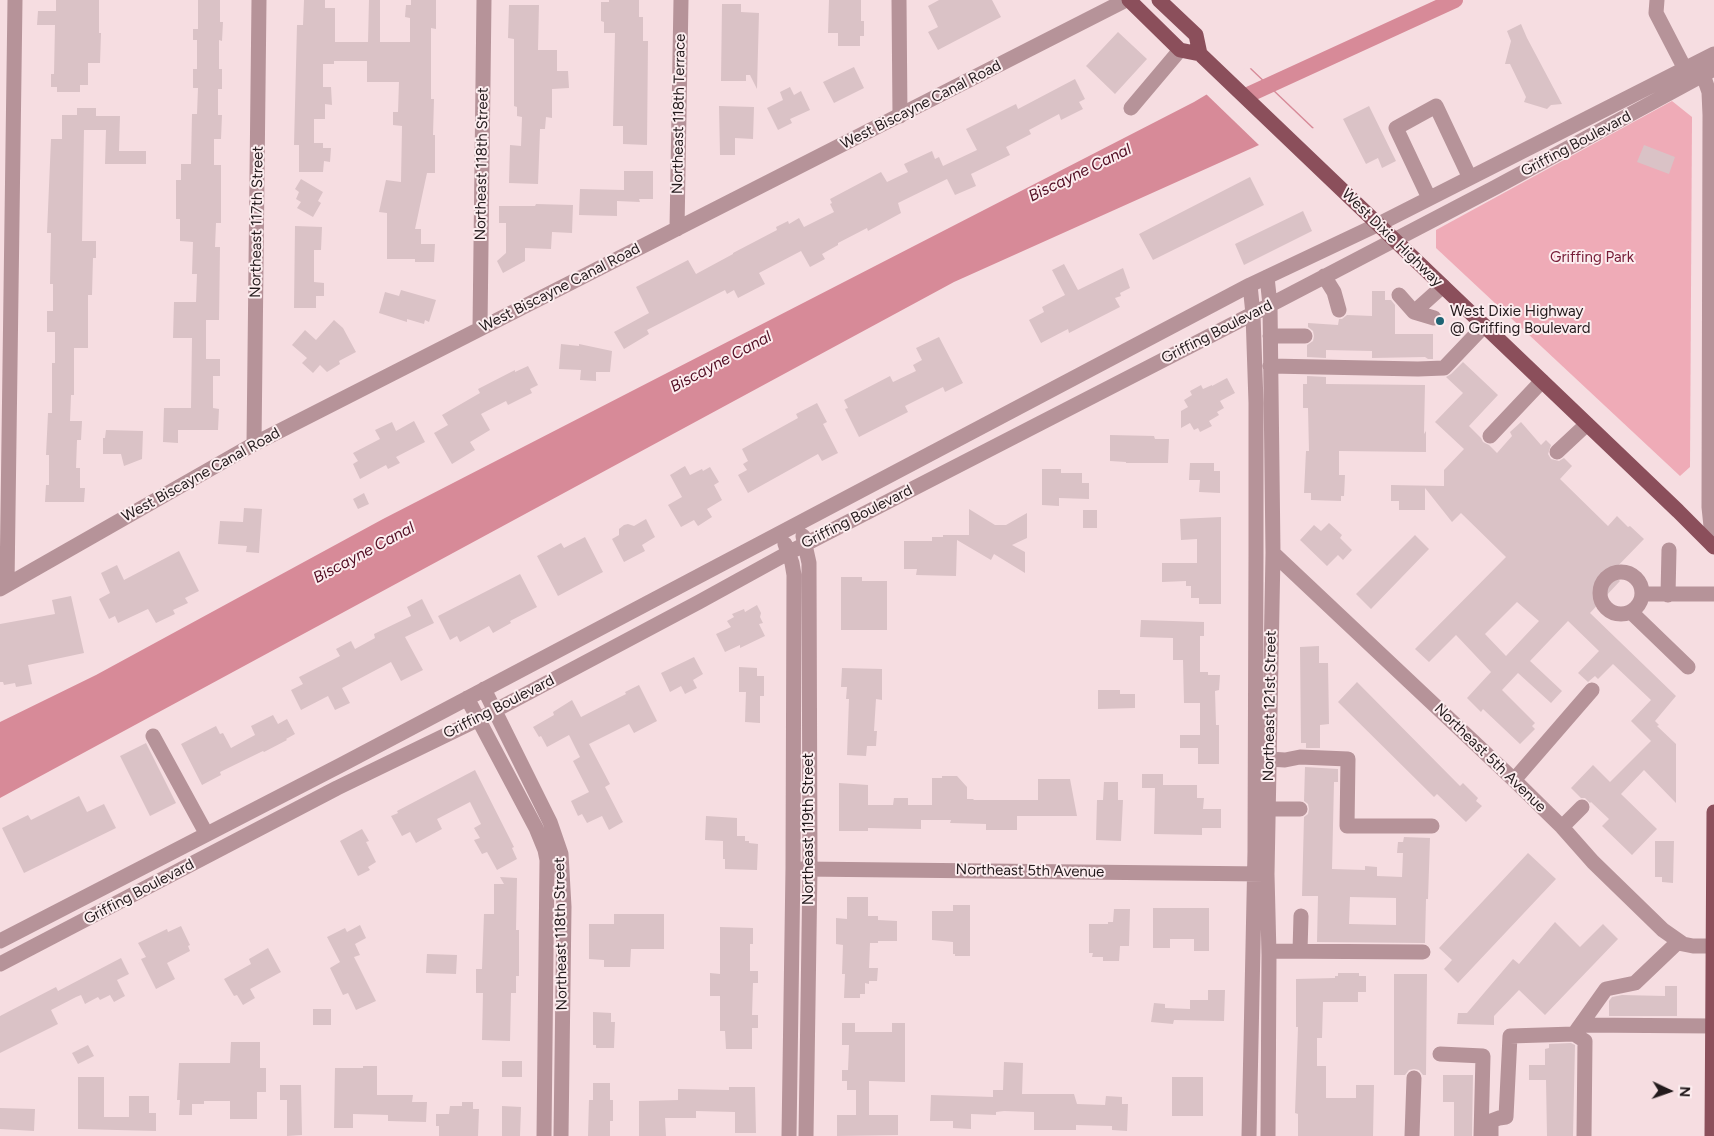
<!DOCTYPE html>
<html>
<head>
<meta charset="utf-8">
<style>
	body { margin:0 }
	#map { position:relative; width:1714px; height:1136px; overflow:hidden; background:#f6dde1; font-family:Figtree,sans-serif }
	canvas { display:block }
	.north { position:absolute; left:1644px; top:1066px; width:50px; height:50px; -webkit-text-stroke:4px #fcedef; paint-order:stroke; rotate:93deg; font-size:14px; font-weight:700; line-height:20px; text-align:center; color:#231a1c }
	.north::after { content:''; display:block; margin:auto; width:18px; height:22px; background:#231a1c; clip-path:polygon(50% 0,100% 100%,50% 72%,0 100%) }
</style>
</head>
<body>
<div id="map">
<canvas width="1714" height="1136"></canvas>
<div class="north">N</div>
</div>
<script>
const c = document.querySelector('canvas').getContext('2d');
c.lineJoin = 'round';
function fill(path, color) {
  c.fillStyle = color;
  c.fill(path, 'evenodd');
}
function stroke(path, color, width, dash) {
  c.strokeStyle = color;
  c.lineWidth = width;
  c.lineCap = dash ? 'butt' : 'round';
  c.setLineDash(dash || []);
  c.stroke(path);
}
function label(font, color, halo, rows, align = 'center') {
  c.font = font + ' Figtree,sans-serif';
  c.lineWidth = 4;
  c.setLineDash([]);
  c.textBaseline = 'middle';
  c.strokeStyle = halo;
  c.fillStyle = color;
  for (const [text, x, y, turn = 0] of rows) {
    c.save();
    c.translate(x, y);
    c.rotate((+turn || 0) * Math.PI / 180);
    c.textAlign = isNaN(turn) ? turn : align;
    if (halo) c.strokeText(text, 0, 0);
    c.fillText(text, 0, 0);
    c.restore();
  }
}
fill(new Path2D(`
	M1672,101L1692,117L1690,467L1680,476L1436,248V230Z`), '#efabb7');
fill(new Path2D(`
	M1251,68L1314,128L1259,145L954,282L0,798V722L96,675L383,519L1194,102Z`), '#d78a98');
fill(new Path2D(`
	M1248,67L1314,130L1261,147L1205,93Z`), '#f6dde1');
stroke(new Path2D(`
	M1250,94L1455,0`), '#d78a98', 16);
fill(new Path2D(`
	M56,0H99V33H101L100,63H88V85H80V92H57V87H51V74H54L55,25H37L38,11H56Z
	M198,0H220V22H223L222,41L219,40V69H222V89H218V115H222L221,139H214V165H221V223H216L215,247H220L219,320H206V359H220V376H213V408L219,409L218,430H178V443L163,442L164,408H191L192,338H173L174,302H196L197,274H192L193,242L180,241V219H176V180H181V164H191L192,114H197L198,88H193V69H197V40H193V29H198Z
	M304,0H325V8H335V42H368L369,0H380V42H410V18L405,17L406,5H411V0H436V29L431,28V99H434L433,135H435V173H427L415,229H421V244H435L434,262H415V259H387V213L379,212L386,180L401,182L402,126L393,125V112H398L399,82H367V61H334V64H323V87H331L332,105L325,104V119H314V143H323V148H331L330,162L324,161L323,172H299V145H294L297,25H303Z
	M609,0H639V17H643V41H648L647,145L623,144V126H613L615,33H604V22L601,21V2H609Z
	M829,0H861V21H864V36H860V46H838V33H828Z
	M939,0H992L1001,17L938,50L928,32L938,27L928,6Z
	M722,4H741V12L759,13L757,89L750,75H746V81H721Z
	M509,5H539L538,50H557V71H568L569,88L552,89V118L546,117L545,129H540L538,184L509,183L510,145L521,146L522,117L517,116V107L514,106V39L508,38Z
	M1521,24L1527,38L1562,104L1551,105L1547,109L1524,102L1526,97L1510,64H1505L1511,41L1507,31Z
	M1118,32L1147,59L1115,94L1086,66Z
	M854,67L864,88L834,103L823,82Z
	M1075,79L1085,99L1079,102L1083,109L1061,120L1059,114L1029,130L1031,134L1006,147L1010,155L971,174L976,186L955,195L947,179L898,203L901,213L868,231L867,228L838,243V245L822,254L825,259L810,267L801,251L759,273L765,284L738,298L734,290L727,294L725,290L647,330L649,334L624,349L614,332L649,313L636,287L688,260L696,274L733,254V253L777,230L776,227L788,221L789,224L799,218L804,227L834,212L830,204L832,203L830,199L881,172L887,182L908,172L904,164L932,151L935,159L939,157L943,166L977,150L966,129L1016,104L1018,109Z
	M790,87L794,95L801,91L810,110L790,119L792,123L778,130L767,108L783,100L780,92Z
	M719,106L754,107L753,139L735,138V155H720Z
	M1369,106L1396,161L1382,168L1378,158L1366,164L1343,119Z
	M77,108H96V116H120L119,151H146V164H105L106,130H84L82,241H96V258H93L92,295H88V348H74V395H71L70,421H82L81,440H77L76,468H80V488H85L84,502H45L46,485H49V455H46L48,413H52V363H55V332H47V311H53V284H50L51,233H47L51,139H62V115H77Z
	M1644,145L1675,157L1669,174L1637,162Z
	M624,171H653V199H639L640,202L617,201V216L579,215L580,189L624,190Z
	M1250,177L1264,205L1153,260L1139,234Z
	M301,179L323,192L318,201L321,203L313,217L297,208L301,202L296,199L299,192L295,189Z
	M536,204L573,205L572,233L552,232L551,249L525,248V261L503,273L497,261L506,253V223H499V206H535Z
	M1303,211L1312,231L1244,265L1235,244Z
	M295,226L322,227L321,250H314V282L324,283V296H316V308H294Z
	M1064,264L1078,290L1123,268L1130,288L1120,293L1121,296L1115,298L1120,307L1069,333L1068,329L1041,343L1029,320L1044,312L1042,307L1065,295L1052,270Z
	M401,290L436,300L429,322L425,320L424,324L407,319V322L379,313L385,292L399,296Z
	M1372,291H1385V300H1391L1395,305V334H1433V359H1428L1425,357L1372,358V351L1326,350V358L1307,357V345L1313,341L1314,336L1313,331L1308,327V323L1338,325L1339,319H1342L1347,315L1372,316Z
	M334,320L343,328L356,352L339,361L340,364L327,372L320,365L313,373L302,363L307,358L292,345L305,330L316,340Z
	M939,337L963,383L945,392L943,387L905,406L908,412L859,437L845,409L848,408L844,400L890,376L893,382L916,371L913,365L922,360L916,348Z
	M561,344L579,346V344L612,351L610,372H596V381L580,380L581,370L559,369Z
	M1463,362L1498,395L1469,426L1481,438L1483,442L1489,445L1497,453L1512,436L1510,432L1521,422L1541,445L1546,440L1551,445L1548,454L1551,459L1559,461L1564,458L1572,466L1560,479L1608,526L1617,516L1628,527L1630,526L1644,539L1611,573L1620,581L1590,613L1676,696L1655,721L1659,725L1657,726L1676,744V803L1644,770L1621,794L1657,829L1632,855L1602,826L1609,819L1591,802L1590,803L1585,798H1581L1571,788L1593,765L1610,782L1651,741L1631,721L1651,700L1613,664L1598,679L1595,676L1588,682L1578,673L1599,651L1568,621L1530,661L1562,691L1551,703L1518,673L1502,690L1535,723L1532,726L1535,729L1520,744L1483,709L1481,712L1467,698L1491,672L1456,635L1429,662L1415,649L1506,557L1461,513L1452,522L1425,488V510H1399V501H1391V485L1444,486V470L1464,449L1435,422L1463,393L1446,377L1451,374ZM1517,602L1539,621L1506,656L1485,634Z
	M528,366L538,385L530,389L532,393L508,405L506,401L481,414L490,430L470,442L475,450L452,464L434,433L448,425L442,415L480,393L478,389L515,370V372Z
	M1307,376L1326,377V384L1425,385L1424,434L1426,431V452L1339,451V475H1345L1344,496H1341V501L1311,500V493H1304L1306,451H1309L1308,408H1303V384H1307Z
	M1227,378L1235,393L1220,401L1224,408L1217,412L1219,415L1209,421L1212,426L1200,432L1198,428L1194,430L1190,423L1181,428V411L1188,407L1184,400L1192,395L1190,391L1201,385L1203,389L1212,385V386Z
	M817,403L827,422L823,424L838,453L822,461L818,454L748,493L738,475L747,470L743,464L748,461L742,449L798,418L796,414Z
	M414,421L425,442L396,457L400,463L388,469L386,465L360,479L353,464L358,461L353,453L380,439L375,430L392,422L396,431Z
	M106,430L143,431L142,459L124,466L121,454H103V438H105Z
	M1110,435L1154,436L1155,439H1169L1168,463H1126V462L1110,461Z
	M1190,463H1214V471H1220V493L1199,492L1200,480H1189Z
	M685,466L690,475L702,469L703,471L710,467L719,482L714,485L722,500L707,509L712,517L698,526L694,520L681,527L668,505L682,497L670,475Z
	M1042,469H1061V473H1082V483H1089V499L1059,498V506L1042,505Z
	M364,493L369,504L358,509L353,499Z
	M244,508L262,509L259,553L246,552L247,546L218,544L220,521L243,522Z
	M969,509L995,525H1006L1027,513V538L1012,545L1025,552V573L994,554L991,560L957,540L956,576L916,575L917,569H904V541H932V537H943V535H969Z
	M1083,510H1097V528H1083Z
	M1221,517V604H1199V598H1191V586H1186V581L1162,582V563H1197V539L1181,540L1180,519Z
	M646,519L655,537L642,545L645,551L624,562L612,539L619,535V529L624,525L628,524L634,526Z
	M1329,523L1342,535L1340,538L1352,550L1343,560L1338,555L1327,566L1300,540L1314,525L1321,531Z
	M1415,535L1429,549L1371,609L1356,594Z
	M585,537L603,572L558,596L537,556L561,543L564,548Z
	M179,551L199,591L185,598L188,603L173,610L175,614L156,623L148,609L118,623L115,616L109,619L99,599L110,593L101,573L117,565L124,580Z
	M520,574L537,607L510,621L511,623L493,633L489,626L460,642L457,636L450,640L438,616Z
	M841,577H862V581H887V630H841Z
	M71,596L84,653L28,665L32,684L16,687L15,683L4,685L3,682H0V624L55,614L52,600Z
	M422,599L434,623L405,637L423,670L401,681L391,662L342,688L350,703L335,710L328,696L301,710L291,690L303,684L299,677L340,656L336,649L351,641L355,649L375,638L374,634L411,616L407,607Z
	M757,605L761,613L760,617L763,623L759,624L765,636L740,648V645L725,652L716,634L731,627L727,621L734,617L732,614L744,609L745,612Z
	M1141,620L1204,622V636H1200V672H1208V675H1220L1219,690L1215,691L1216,725H1219V764H1198V748H1180V735H1200V703H1184L1183,660H1173V638L1140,637Z
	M1319,646V663H1328L1329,724L1320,725V748H1306V743H1301L1300,647Z
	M694,657L703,674L693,680L697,688L685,694L681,686L670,692L661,673Z
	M739,667L757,668V676H764V696H760V723L745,722L746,692H739Z
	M842,668L882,669V700L876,699L874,731H877L876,746H867L866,756L847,755L849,699H846L847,687H841Z
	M1357,682L1460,786L1463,783L1478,798L1476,801L1482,806L1466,822L1437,794L1434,797L1338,702Z
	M639,685L657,721L634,733L629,724L589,744L610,784L605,787L623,822L609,830L602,816L587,823L582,814L578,816L571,801L589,792L573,761L580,757L569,735L547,747L541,736L539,737L533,727L554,715L553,712L572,700L581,717L626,694L625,692Z
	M1098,690H1120V694H1135V708L1098,709Z
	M273,715L278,724L287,719L295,734L286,739L287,740L264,752L263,751L220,772L221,775L202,785L181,744L216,726L220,734L223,733L231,748L255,735L251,726Z
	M146,743L176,803L150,816L120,756Z
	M1305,767L1338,769V782H1334L1332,869L1365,870V866L1377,867V876L1402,877L1403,853H1397L1398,842H1403L1404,837L1430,838L1428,899H1426L1425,943L1317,942L1318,896H1302L1304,817L1308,814L1309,809L1308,804L1304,801ZM1350,897L1396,898V925L1349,924Z
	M475,770L514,847L512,848L517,859L497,870L487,852L482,854L474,840L480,838L474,828L481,824L470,802L437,819L442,829L416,843L410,832L402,836L391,816L398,813L397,811Z
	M1142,774H1163V785H1197V798H1204L1203,809H1221V828H1202V835L1154,834L1155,788H1142Z
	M942,776H957L967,787V799H974L973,800H1038V779H1070L1077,816H1017V830H986V824L950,823L951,820H921V829L868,828V831H839V783L868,785V805H893L894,798H908V805H932V778H942Z
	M1104,782H1118V800H1123L1121,841L1096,840L1097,800H1103Z
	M79,796L87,812L104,804L116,828L24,873L2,828L28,815L31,820Z
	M706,816L737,818V836H745V841H749V843L758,844L757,870L725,869V859H723V841L705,840Z
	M362,829L369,841L366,842L376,862L368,867L370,870L358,876L340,841Z
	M1655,841H1674L1673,883L1662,882V877H1655Z
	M1528,853L1556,879L1458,983L1444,969L1452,960L1439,948Z
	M500,877L517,878L516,930H519V976H516V993H511L510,1041L482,1040L483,993H476V969H482L484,914H494V884H504Z
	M847,897H868V916H878V920L897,921V941H878V943H870L869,968H878L877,981H869V984L865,983V994H860V998H844L845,974H842L843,945L836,944V918L847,919Z
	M953,905H970V956H955V954H953V942L932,940V911H953Z
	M1153,908H1209V951H1194V939H1170V948H1153Z
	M1114,909H1130L1129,946H1120L1119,961H1103V957H1092L1093,953H1089V924H1108V922H1113Z
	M614,914H664V949H631L630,967H604V960L589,959V924H614Z
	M1555,922L1580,947L1603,924L1618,939L1545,1015L1519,990L1494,1016V1025L1457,1024L1458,1013H1467L1513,959L1519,964Z
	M360,925L366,938L355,944L360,955L354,957L376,1001L356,1010L348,993L343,995L330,968L340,962L327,937L345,928L347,932Z
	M181,926L190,945L188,946L190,951L167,963L175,979L156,989L141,959L146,957L138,943L167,929L168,932Z
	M720,927L753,928V944H750V971H758V983H753L752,1015H758V1028H752V1049H726L725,1031H720V996H710V973L720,974Z
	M268,948L281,972L250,989L255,998L243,1005L237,995L234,996L224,979L251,964L249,959Z
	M427,954L457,955L456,974L426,973Z
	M121,958L129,974L117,980L125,996L114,1002L110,995L100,1000L98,997L85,1004L81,995L76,997L51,1010L58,1024L0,1053V1016L56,987L58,991Z
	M1338,973H1359V976H1366V992H1358V1002H1323L1322,1038H1317V1066H1326V1098H1356V1085H1374L1373,1136H1298V1114L1295,1113L1298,1027H1296V979L1335,978V976H1338Z
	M1394,974H1427L1426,1075H1423L1419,1070L1414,1069L1409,1070L1405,1075H1394Z
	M1665,986H1677V1016H1609V1001L1612,997L1622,995L1665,996Z
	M1208,990H1225L1224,1021L1174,1020L1173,1024L1151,1022L1154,1003L1165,1004V1008L1190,1009V1000H1208Z
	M313,1009H331V1025H313Z
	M593,1012L611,1013V1022H615L614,1048H596V1045H593Z
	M842,1023H855V1032H892V1023H905V1082L869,1081V1115H898V1135L837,1136V1115H856V1090H847V1081H842V1070H848L849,1045H842Z
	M231,1042H260V1068H266V1092H257V1119H230V1101H204V1104H192V1115H179L180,1100H177L179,1063H230Z
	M1571,1043L1575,1045L1573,1136H1547L1546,1080H1529V1065H1545V1049L1549,1048V1044Z
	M88,1045L94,1056L78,1064L72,1053Z
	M502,1061H522V1077H502Z
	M1004,1062L1023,1063L1022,1094H1074L1077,1104L1105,1105L1106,1096L1122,1097V1104H1128L1127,1131L1112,1130V1126L1076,1125V1130H1034V1112L1004,1111L996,1112V1115L971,1114V1129L953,1128V1121H930L931,1095L993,1097V1090H1003Z
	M363,1066H377V1095H413L412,1102H427L426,1122L388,1121V1115L353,1114V1128H334L335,1068H363Z
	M1443,1075H1473L1472,1136H1454V1102H1443Z
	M78,1077H104V1117H129V1096H149V1113H156V1131L78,1129Z
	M1172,1077H1203V1116H1172Z
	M593,1083H610V1100H613V1121H610V1136H588L589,1100H593Z
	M280,1085H301L302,1135L287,1136V1100H280Z
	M729,1087H755L756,1133H735V1112L696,1111V1118H665L666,1136H639V1101L678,1100V1089L729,1090Z
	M462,1102H473V1109H479L478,1136H439V1126H436V1114H449L450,1106H462Z
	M502,1106L521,1107L520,1136H502Z
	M0,1108L35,1109L34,1131L0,1129Z`), '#dac2c6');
stroke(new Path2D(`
	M899,0L900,116
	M1657,0L1656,13L1685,69
	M1700,66L1709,92L1710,115L1709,507L1713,546
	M1131,108L1180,50
	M1429,198L1396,128L1436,106L1470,178
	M677,229L681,0
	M1324,276L1334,292L1339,310
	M1267,277L1270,305L1273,553L1267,874L1269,955L1268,1136
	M1399,295L1414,312L1434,318
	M1414,312L1443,286
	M480,328L484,0
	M1270,336H1305
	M1270,366L1418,369L1444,368L1484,326
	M1490,436L1542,381
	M254,444L259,0
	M1557,452L1587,424
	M803,536L809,563L810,869L806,1136
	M785,544L792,563L794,575L793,868L789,1136
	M1273,553L1514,780L1562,827L1593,862L1663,930L1683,944L1693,946H1713
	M1600 593a21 21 0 1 1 42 0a21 21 0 1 1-42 0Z
	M7,585L15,0
	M0,589L254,444L1126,0
	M1643,594H1714
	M1668,595L1669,550
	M1632,613L1688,667
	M484,689L550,822L561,854L564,907L561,1136
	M467,698L536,828L545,850L547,860L544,1136
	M153,736L206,833
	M1269,759L1285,760L1300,757L1348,759L1347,826H1432
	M1514,780L1592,690
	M1268,809H1300
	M1562,827L1582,807
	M802,869L1264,874
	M0,941L341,765L1250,285L1379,224L1714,54
	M1269,951L1423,952
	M1300,951L1301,916
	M0,964L337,788L479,719L699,602L788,553L1270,305L1496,187L1714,69
	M1581,1025L1713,1026
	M1574,1034L1585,1041L1584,1136
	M1440,1054L1483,1056L1481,1136
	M1249,1136L1255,852L1256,553V403L1253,314L1250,285
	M1412,1136L1414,1078
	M1491,1136V1121L1499,1118L1506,1117L1510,1036L1574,1034L1606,989L1635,983L1678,942`), '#b69399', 15);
stroke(new Path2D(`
	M1129,0L1180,50L1200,54L1678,511L1714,547
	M1159,0L1196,35L1200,54
	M1712,1136L1714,812`), '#8b4f5b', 15);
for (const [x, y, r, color] of [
	[1440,321,5,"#1e6474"]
]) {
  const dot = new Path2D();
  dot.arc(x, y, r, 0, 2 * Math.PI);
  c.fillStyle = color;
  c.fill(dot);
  stroke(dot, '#fcedef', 2);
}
label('15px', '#231a1c', '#fcedef', [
	["West Biscayne Canal Road",921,105,-27],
	["Northeast 118th Terrace",679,114,-89],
	["Griffing Boulevard",1576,144,-28],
	["Northeast 118th Street",482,164,-89],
	["Northeast 117th Street",257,222,-89],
	["West Dixie Highway",1392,238,44],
	["West Biscayne Canal Road",560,288,-27],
	["Griffing Boulevard",1217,332,-27],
	["West Biscayne Canal Road",201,475,-29],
	["Griffing Boulevard",857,517,-27],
	["Northeast 121st Street",1270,706,-89],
	["Griffing Boulevard",499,707,-27],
	["Northeast 5th Avenue",1490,758,44],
	["Northeast 119th Street",809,829,-90],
	["Northeast 5th Avenue",1030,871,1],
	["Griffing Boulevard",139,892,-28],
	["Northeast 118th Street",561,934,-91]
]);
label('15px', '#751b36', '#fcedef', [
	["Griffing Park",1592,258]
]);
label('15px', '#231a1c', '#fcedef', [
	["West Dixie Highway",1450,312],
	["@ Griffing Boulevard",1450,329]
], 'left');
label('italic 16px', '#520d23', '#fcedef', [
	["Biscayne Canal",1080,173,-26],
	["Biscayne Canal",721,362,-28],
	["Biscayne Canal",364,553,-28]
]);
</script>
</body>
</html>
